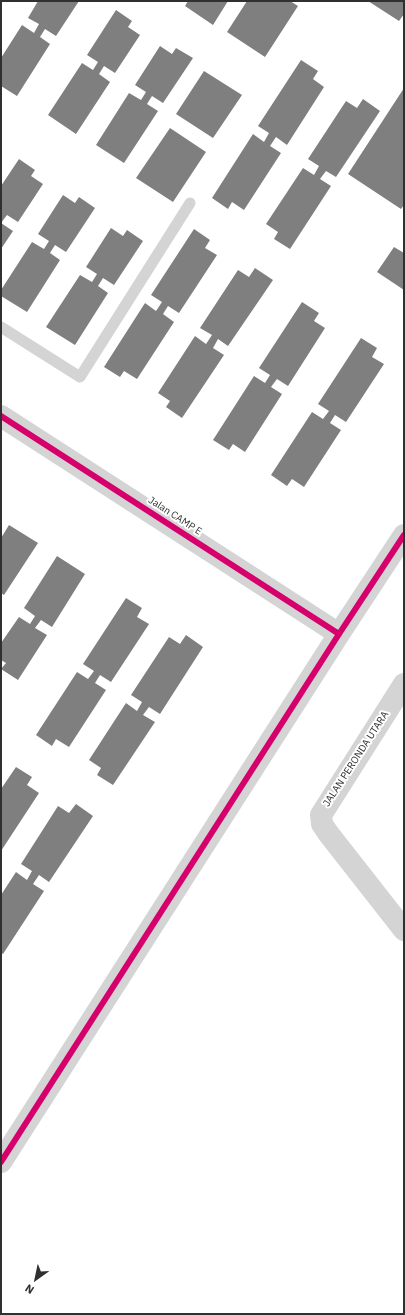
<!DOCTYPE html>
<html>
<head>
<meta charset="utf-8">
<style>
	body { margin:0 }
	#map { position:relative; width:405px; height:1315px; overflow:hidden; background:#fff; font-family:"IBM Plex Sans",sans-serif }
	canvas { display:block }
	.frame { position:absolute; inset:0; border:2px solid #303030; pointer-events:none }
	.north { position:absolute; left:16px; top:1259px; width:40px; height:40px; -webkit-text-stroke:3px #fff; paint-order:stroke; rotate:213deg; font-size:11px; font-weight:700; line-height:16px; text-align:center; color:#303030 }
	.north::after { content:''; display:block; margin:auto; width:14px; height:18px; background:#303030; clip-path:polygon(50% 0,100% 100%,50% 72%,0 100%) }
</style>
</head>
<body>
<div id="map">
<canvas width="405" height="1315"></canvas>
<div class="frame"></div>
<div class="north">N</div>
</div>
<script>
const c = document.querySelector('canvas').getContext('2d');
c.lineJoin = 'round';
function fill(path, color) {
  c.fillStyle = color;
  c.fill(path, 'evenodd');
}
function stroke(path, color, width, dash) {
  c.strokeStyle = color;
  c.lineWidth = width;
  c.lineCap = dash ? 'butt' : 'round';
  c.setLineDash(dash || []);
  c.stroke(path);
}
function label(font, color, halo, rows, align = 'center') {
  c.font = font + ' "IBM Plex Sans",sans-serif';
  c.lineWidth = 4;
  c.setLineDash([]);
  c.textBaseline = 'middle';
  c.strokeStyle = halo;
  c.fillStyle = color;
  for (const [text, x, y, turn = 0] of rows) {
    c.save();
    c.translate(x, y);
    c.rotate((+turn || 0) * Math.PI / 180);
    c.textAlign = isNaN(turn) ? turn : align;
    if (halo) c.strokeText(text, 0, 0);
    c.fillText(text, 0, 0);
    c.restore();
  }
}
fill(new Path2D(`
	M38,1H79L56,36L45,29L40,37L50,44L17,96L1,86V58L22,25L34,33L39,24L28,18Z
	M188,1H228L213,25L185,6Z
	M247,1H290L298,6L265,57L227,32Z
	M368,1H404V14L399,21Z
	M116,10L132,21L128,27L140,35L115,73L104,66L99,74L110,82L76,134L48,115L82,63L93,70L98,62L87,55Z
	M160,46L172,54L176,48L193,58L163,103L152,96L147,104L158,111L124,163L96,145L129,93L141,100L146,92L135,85Z
	M301,60L318,71L313,79L324,87L287,145L276,137L270,146L281,153L244,210L232,202L228,209L212,198L253,134L264,142L269,133L258,126Z
	M204,71L242,95L213,138L176,114Z
	M404,88V205L401,209L348,174Z
	M363,99L380,111L336,177L326,171L320,179L331,186L290,249L274,239L278,232L266,224L303,168L314,175L319,166L308,159L346,101L357,108Z
	M170,128L206,152L173,202L136,178Z
	M19,159L35,170L31,176L43,184L18,222L7,215L1,223L13,231L1,249V186Z
	M63,195L75,203L79,197L95,208L66,252L55,245L50,253L60,260L27,312L1,296V290L32,242L44,249L49,241L38,234Z
	M111,228L123,236L127,230L143,241L114,285L103,278L98,286L108,293L75,345L46,327L80,275L92,282L97,274L86,267Z
	M194,229L210,240L205,248L217,255L179,313L168,306L163,314L174,322L137,379L124,371L120,377L104,367L145,303L156,311L162,302L151,295Z
	M394,247L404,253V290L377,272Z
	M255,268L273,280L228,346L218,339L213,348L224,355L182,418L166,407L170,401L158,393L195,336L206,344L212,335L200,328L238,270L249,277Z
	M302,302L319,313L314,321L325,328L288,386L277,379L271,387L282,394L245,452L233,444L229,450L213,440L254,376L265,383L270,375L259,368Z
	M361,338L377,348L372,357L384,364L346,422L335,415L330,423L341,430L304,487L292,479L287,486L271,475L312,412L323,419L329,411L318,404Z
	M9,525L38,543L4,595L1,593V538Z
	M57,556L85,574L52,627L41,620L35,628L47,635L18,680L1,669L6,663L1,660V643L19,617L30,624L35,616L24,608Z
	M126,598L142,608L137,617L149,624L111,682L100,675L95,683L106,690L69,747L56,739L52,746L36,735L77,672L88,679L94,671L83,664Z
	M186,635L203,647L160,714L149,707L143,715L155,722L113,785L97,775L101,768L89,760L126,703L137,711L142,702L131,695L169,637L180,644Z
	M16,767L32,777L27,785L39,793L1,851V789Z
	M76,804L93,816L49,882L39,875L33,884L44,891L3,954L1,953V895L16,872L27,880L32,871L21,864L58,806L69,813Z`), '#7f7f7f');
stroke(new Path2D(`
	M1,327L80,377L190,203`), '#d4d4d4', 11);
stroke(new Path2D(`
	M1,416L339,634
	M404,684L321,815L322,824L328,833L404,930
	M1,1162L339,634L404,535`), '#d4d4d4', 22);
stroke(new Path2D(`
	M1,416L339,634
	M1,1162L339,634L404,535`), '#d6006c', 6);
label('10px', '#303030', '#fff', [
	["Jalan CAMP E",175,516,33],
	["JALAN PERONDA UTARA",356,759,-57]
]);
</script>
</body>
</html>
